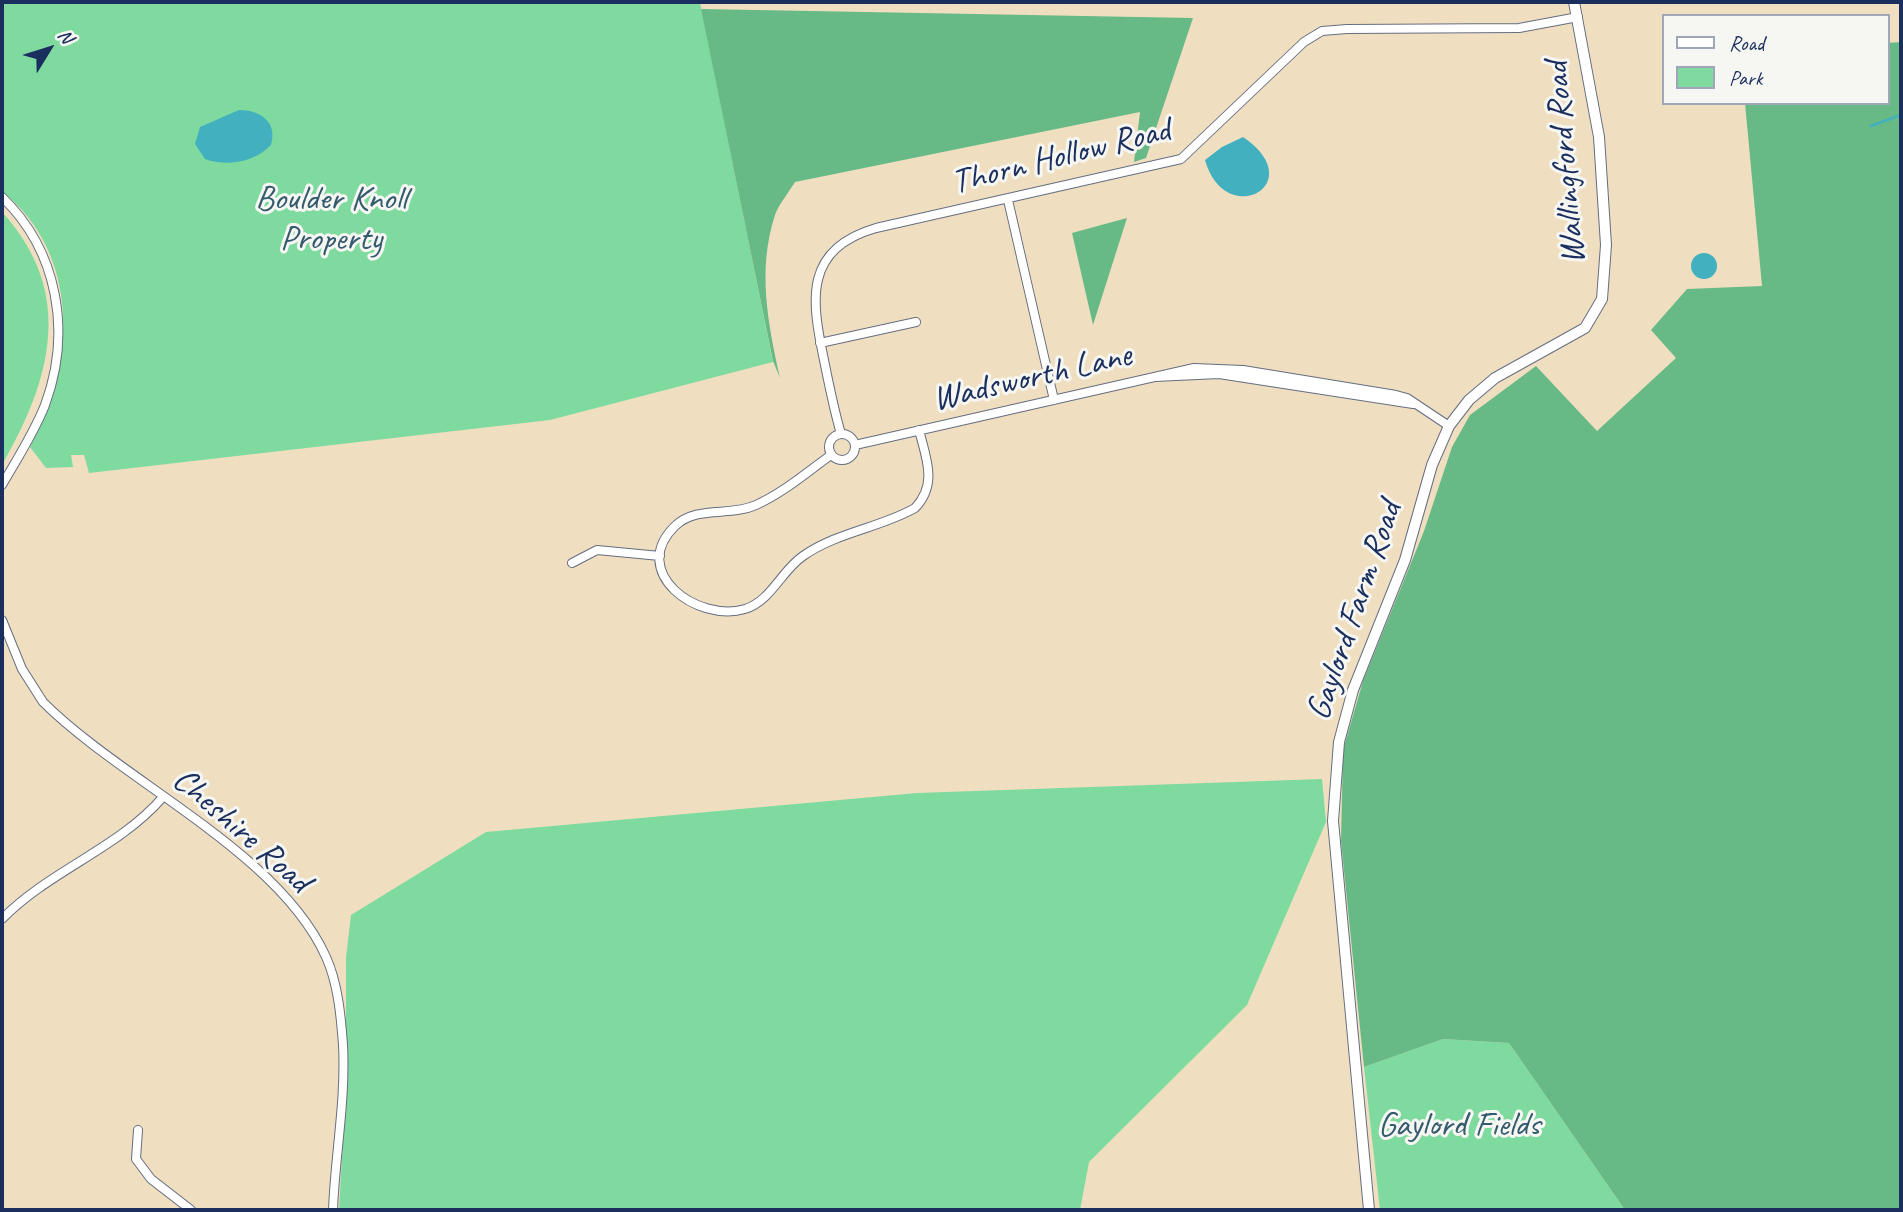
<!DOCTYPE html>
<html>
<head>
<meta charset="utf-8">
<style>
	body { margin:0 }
	#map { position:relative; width:1903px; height:1212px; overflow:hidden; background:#efdfc0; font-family:Caveat,sans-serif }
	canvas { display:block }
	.frame { position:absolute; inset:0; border:4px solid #1b2f5e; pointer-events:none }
	.legend { position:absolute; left:1662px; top:14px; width:228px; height:91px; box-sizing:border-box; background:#f6f6f2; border:2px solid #9ea6b7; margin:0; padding:9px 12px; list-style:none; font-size:21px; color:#1b2f5e }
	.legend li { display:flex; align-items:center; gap:14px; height:35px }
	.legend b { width:35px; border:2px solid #9ea6b7 }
	.north { position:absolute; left:14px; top:14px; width:70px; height:70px; -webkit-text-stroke:5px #f6f6f2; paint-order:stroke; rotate:52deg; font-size:19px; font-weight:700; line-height:28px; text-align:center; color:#1b2f5e }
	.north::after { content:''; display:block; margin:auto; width:24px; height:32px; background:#1b2f5e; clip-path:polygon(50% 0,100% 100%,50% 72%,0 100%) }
</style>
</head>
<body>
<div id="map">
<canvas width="1903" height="1212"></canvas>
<div class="frame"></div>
<ul class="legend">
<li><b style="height:9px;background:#fff"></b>Road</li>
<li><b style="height:19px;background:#7fdaa0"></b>Park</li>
</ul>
<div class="north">N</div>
</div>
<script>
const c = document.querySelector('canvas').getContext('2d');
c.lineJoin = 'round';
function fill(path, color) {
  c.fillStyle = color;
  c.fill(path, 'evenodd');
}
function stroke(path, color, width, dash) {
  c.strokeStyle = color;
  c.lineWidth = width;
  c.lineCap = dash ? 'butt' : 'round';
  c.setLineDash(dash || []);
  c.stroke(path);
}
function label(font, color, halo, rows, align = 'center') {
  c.font = font + ' Caveat,sans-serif';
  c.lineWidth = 6;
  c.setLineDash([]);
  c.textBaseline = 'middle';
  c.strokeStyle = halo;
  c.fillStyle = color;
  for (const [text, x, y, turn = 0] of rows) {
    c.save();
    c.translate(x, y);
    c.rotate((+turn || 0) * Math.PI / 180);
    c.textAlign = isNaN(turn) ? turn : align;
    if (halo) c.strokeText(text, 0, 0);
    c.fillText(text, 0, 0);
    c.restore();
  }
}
fill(new Path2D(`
	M2,2H700L773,362L550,420L89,473L84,455H71L73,467L46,468L30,447C75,364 82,256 2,191Z
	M2,212C76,293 51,380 2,465Z
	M1322,779L1326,822L1247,1005L1089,1162L1080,1210H339L346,1088V958L351,915L486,832L917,793Z
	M1443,1039L1509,1043L1625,1210H1380L1364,1067Z`), '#7fdaa0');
fill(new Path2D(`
	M701,9L1193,18L1146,158L1134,162L1140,112L795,182C789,192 779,204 775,215C757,270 768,324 780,378L773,361Z
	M1901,42V1210H1625L1509,1043L1443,1039L1364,1067L1341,841L1343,750L1363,681L1424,531L1452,447L1470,415L1536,366L1597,431L1676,358L1651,330L1687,289L1762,286L1745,103H1887V43Z
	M1127,218L1093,325L1072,233Z`), '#67ba86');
fill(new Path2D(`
	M239,110C260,110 278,122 271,145C255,162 227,167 205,159L195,144L200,127Z
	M1243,137C1312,184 1225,231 1205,160L1222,147Z
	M1691 266a13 13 0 1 1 26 0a13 13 0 1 1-26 0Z`), '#43b0c0');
stroke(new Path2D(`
	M1502,2H1507
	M1871,126L1901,115`), '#43b0c0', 2.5);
const minor = new Path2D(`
	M2,197C58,251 72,332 45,405C34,433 17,459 2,485
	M1008,200L1054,400
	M820,343L916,322
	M1155,377L1219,374L1413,404
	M829 447a13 13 0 1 1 26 0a13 13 0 1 1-26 0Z
	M841,434C834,410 829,385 824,360C811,299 804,249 876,228L1181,159L1304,42L1322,31L1347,29L1519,28L1578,17
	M855,445L1194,368L1243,370L1396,395L1407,398L1449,426
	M831,455C807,472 783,493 756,505C730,517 697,505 675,526C628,572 697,623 745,609C771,601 781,571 803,556C837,532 880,528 915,508C938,484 926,458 919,430
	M572,563L597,550L660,556
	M2,620L22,669L43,702C123,782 279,852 326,957C338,983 341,1017 343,1045C346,1100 335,1156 333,1210
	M2,919C50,870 118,849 163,797
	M138,1130L136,1159L151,1179L191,1210`);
const tertiary = new Path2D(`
	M1369,1210L1333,821L1339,742L1353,690L1405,560L1432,465L1449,426L1469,400L1495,378L1585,328L1602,299L1606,245L1599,137L1574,2`);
stroke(minor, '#656d80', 10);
stroke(tertiary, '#656d80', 12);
stroke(minor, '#fff', 8);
stroke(tertiary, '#fff', 10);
label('35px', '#1b2f5e', '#f6f6f2', [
	["Thorn Hollow Road",1061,157,-14],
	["Wallingford Road",1566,163,-95],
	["Wadsworth Lane",1032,378,-13],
	["Gaylord Farm Road",1355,611,-71],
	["Cheshire Road",241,831,41]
]);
label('35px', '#345a6e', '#f6f6f2', [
	["Boulder Knoll",331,200],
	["Property",331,240],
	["Gaylord Fields",1459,1126]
]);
</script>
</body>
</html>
